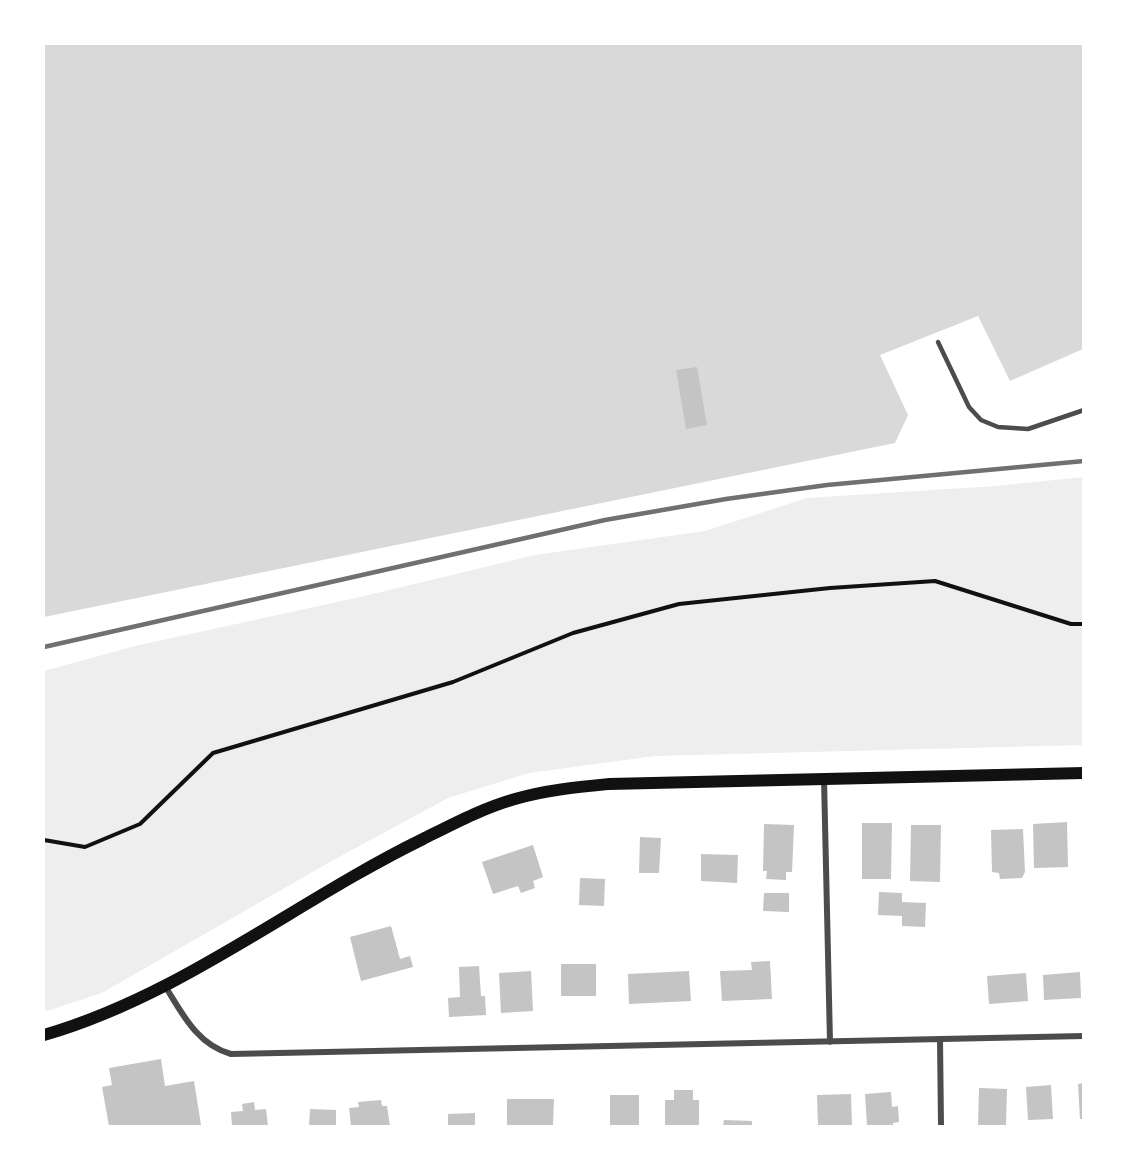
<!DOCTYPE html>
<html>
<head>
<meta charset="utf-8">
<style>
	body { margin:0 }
	#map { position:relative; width:1127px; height:1170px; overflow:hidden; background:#fff; font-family:Commissioner,sans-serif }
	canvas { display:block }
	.frame { position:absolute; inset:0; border:45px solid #fff; pointer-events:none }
</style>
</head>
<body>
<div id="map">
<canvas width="1127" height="1170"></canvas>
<div class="frame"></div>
</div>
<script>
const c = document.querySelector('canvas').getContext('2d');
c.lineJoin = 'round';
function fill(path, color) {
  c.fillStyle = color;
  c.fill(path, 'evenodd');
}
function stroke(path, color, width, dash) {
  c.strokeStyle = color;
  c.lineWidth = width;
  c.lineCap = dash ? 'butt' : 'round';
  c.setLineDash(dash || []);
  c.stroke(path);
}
fill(new Path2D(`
	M1083,477V745L655,756L529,773L448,798L328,863L102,993L44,1012V671L135,646L360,597L535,555L705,531L807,498L996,486Z`), '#eee');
fill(new Path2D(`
	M44,44H1083V349L1010,381L978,316L880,355L908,415L895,443L44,617Z`), '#d9d9d9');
fill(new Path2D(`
	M697,367L707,425L686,429L676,370Z
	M1067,822L1068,867L1034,868L1033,824Z
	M862,823H892L891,879H862Z
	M764,824L794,825L792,872H786V880L766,879L767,871H763Z
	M911,825H941L940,882L910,881Z
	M1023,829L1025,872L1022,878L1000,879L999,873L992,872L991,830Z
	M640,837L661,838L659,873H639Z
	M533,845L543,877L533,881L535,888L521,893L518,886L493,894L482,862Z
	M701,854L738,855L737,883L701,881Z
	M580,878L605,879L604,906L579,905Z
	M879,892L902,893V902L926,903L925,927L902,926V916L878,915Z
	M764,893H789V912L763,911Z
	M391,926L400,959L410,956L413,967L361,981L350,937Z
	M770,961L772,999L722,1001L720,971L752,970L751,962Z
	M561,964H596V996H561Z
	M479,966L481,996H485L486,1015L449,1017L448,998L460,997L459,967Z
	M531,971L533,1011L501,1013L499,973Z
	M689,971L691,1001L629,1004L628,974Z
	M1080,972L1081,998L1044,1000L1043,975Z
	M1026,973L1028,1001L989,1004L987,976Z
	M161,1059L165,1086L194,1081L201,1125L109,1126L102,1087L112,1085L109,1068Z
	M1084,1083V1119H1080L1078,1084Z
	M1051,1085L1053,1119L1028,1120L1026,1087Z
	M979,1088L1007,1089L1006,1126H978Z
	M674,1090H693V1100H699V1126H665V1100H674Z
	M891,1092L892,1107L898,1106L899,1122L893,1123V1126H867L865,1094Z
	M851,1094L852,1126H818L817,1095Z
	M610,1095H639V1126H610Z
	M507,1099H554L553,1126H507Z
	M381,1100L382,1106H387L390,1126H351L349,1108L359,1107L358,1102Z
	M254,1102L255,1110L266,1109L268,1126H232L231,1112L243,1111L242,1104Z
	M310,1109L336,1110V1126H309Z
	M475,1113V1126H448V1114Z
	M724,1120L752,1121V1126H723Z`), '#c4c4c4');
stroke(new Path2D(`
	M44,840L85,847L140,824L213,753L453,682L573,633L679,604L830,588L935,581L1071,624H1084`), '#111', 4);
stroke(new Path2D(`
	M938,342L969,407L981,420L998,427L1028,429L1084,410`), '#4c4c4c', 4.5);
stroke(new Path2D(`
	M824,779L830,1042
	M165,986C182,1013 197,1045 231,1054L1084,1036
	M940,1039L941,1126`), '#4c4c4c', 6);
stroke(new Path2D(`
	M44,1035C182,995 296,901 423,839C453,824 483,808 515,799C546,790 578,787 609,784L1084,773`), '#111', 12);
stroke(new Path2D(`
	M44,647L605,520L726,499L827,485L1084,461`), '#707070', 4.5);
</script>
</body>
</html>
